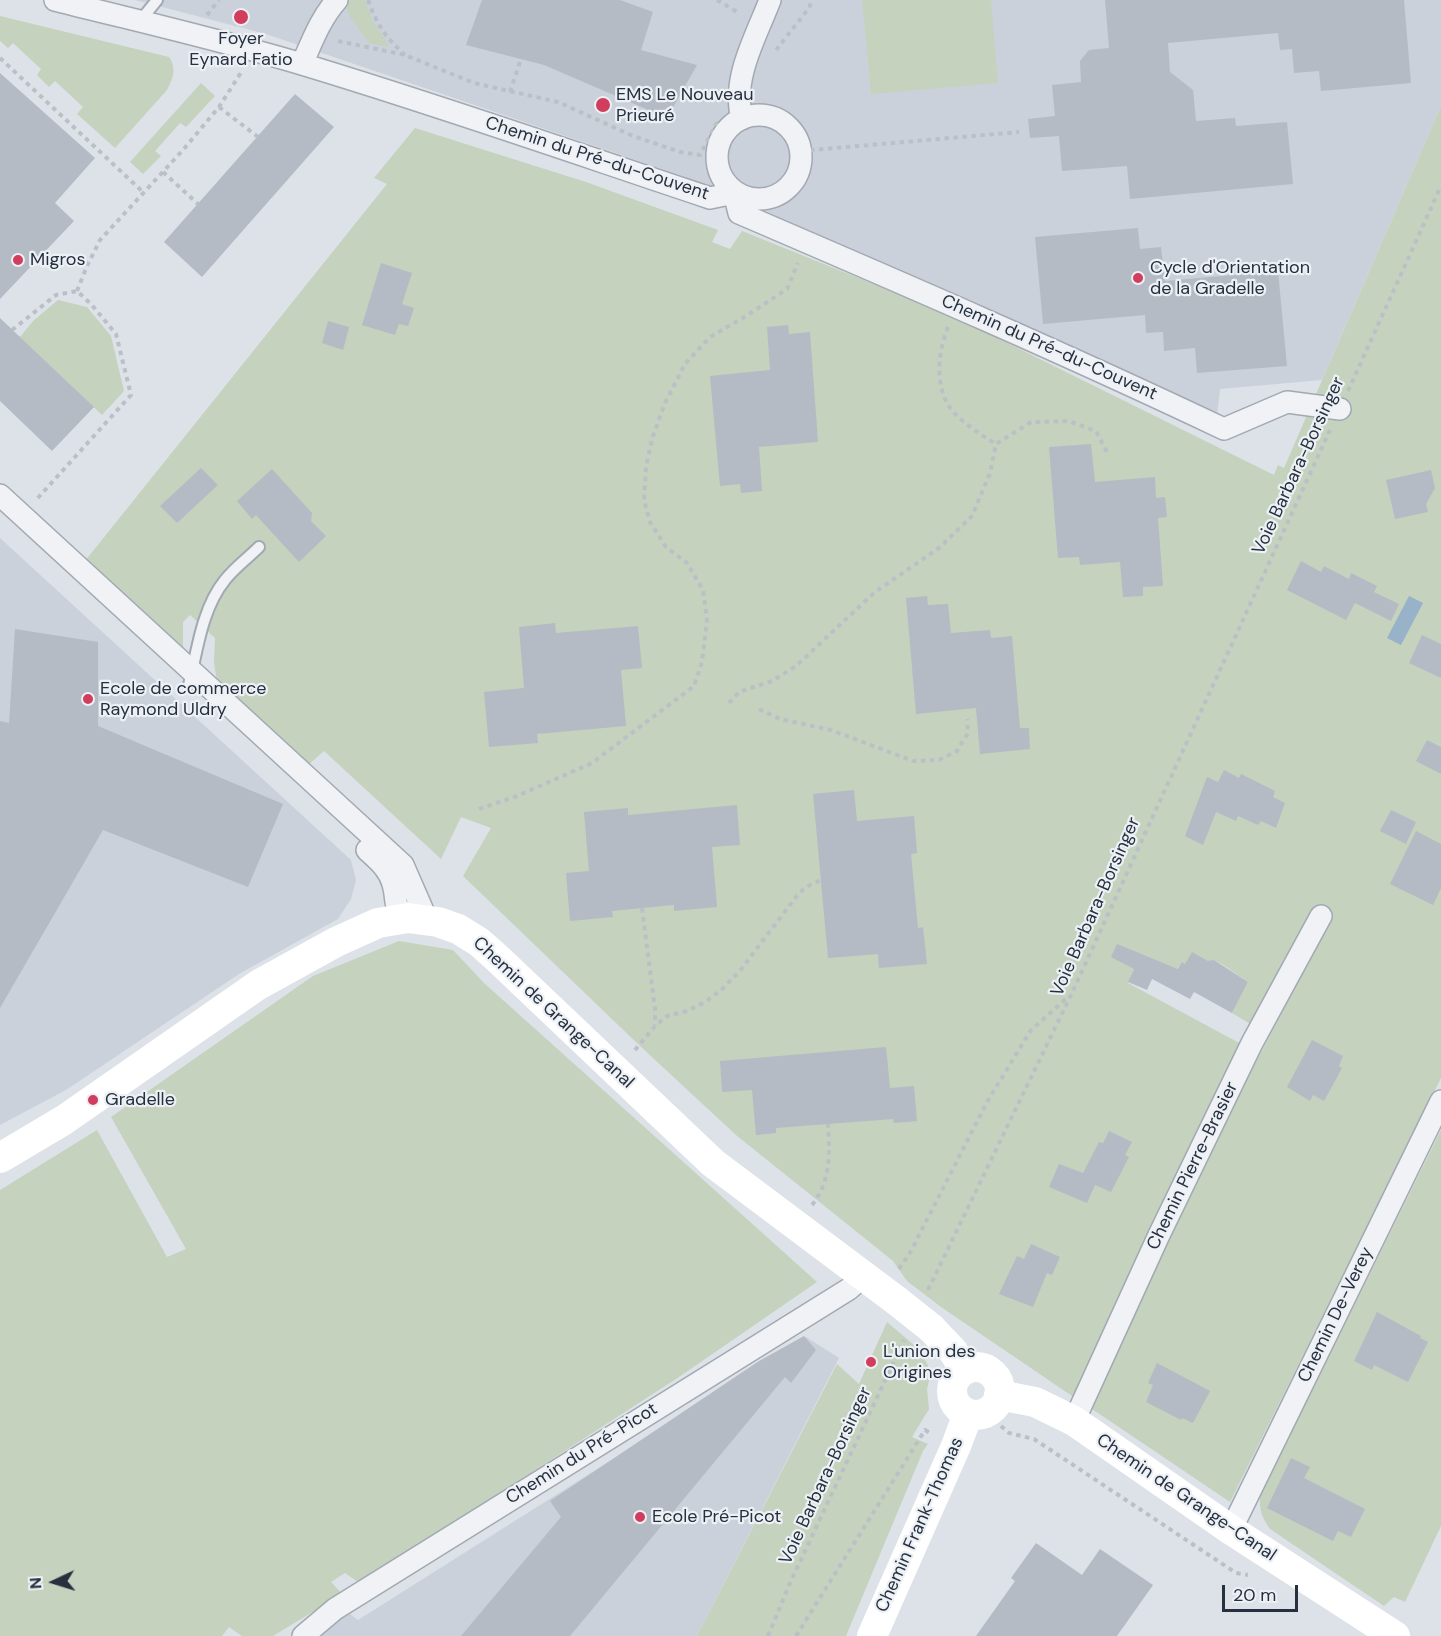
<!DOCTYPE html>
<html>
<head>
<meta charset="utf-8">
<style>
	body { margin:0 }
	#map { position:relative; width:1441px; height:1636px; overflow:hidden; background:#dde2e8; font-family:"DM Sans",sans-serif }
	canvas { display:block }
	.north { position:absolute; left:24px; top:1552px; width:60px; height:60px; -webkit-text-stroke:4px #edf1f5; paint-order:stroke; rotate:266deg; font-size:16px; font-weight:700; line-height:24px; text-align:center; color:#26303f }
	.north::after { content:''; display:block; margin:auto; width:21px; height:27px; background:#26303f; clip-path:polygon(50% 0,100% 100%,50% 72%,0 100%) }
	.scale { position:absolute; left:1222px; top:1585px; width:76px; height:27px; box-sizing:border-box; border:3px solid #26303f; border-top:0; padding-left:8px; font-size:18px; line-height:21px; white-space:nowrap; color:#26303f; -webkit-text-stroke:4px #edf1f5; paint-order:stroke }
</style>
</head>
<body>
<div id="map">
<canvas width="1441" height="1636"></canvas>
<div class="north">N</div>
<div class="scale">20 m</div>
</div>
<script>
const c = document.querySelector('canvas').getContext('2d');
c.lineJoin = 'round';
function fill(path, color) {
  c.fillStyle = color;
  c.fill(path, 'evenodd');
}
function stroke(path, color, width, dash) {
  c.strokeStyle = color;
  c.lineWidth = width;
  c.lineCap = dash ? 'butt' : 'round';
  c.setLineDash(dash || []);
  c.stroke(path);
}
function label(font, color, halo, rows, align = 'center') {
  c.font = font + ' "DM Sans",sans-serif';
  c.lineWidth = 4.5;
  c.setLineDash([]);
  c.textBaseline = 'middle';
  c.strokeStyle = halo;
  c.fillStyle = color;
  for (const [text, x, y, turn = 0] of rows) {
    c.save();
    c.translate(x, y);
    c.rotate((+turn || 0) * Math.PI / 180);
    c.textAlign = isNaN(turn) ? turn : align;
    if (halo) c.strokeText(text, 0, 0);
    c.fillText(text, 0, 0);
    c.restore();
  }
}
fill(new Path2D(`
	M135,0H1441V106L1322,380L1220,389L1217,417L683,176L266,34Z
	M0,538L351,860L356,880L351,899L338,919L239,974L66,1090L0,1125Z
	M806,1337L839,1358L697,1636H302L338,1604L358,1620Z`), '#cbd1da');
fill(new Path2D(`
	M350,0H365L373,22L389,45L388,47L369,43L351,19L345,5Z
	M862,0H991L998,83L871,94Z
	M0,16L169,57C177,69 173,78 167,90L115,148L77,114L83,107L55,81L49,87L37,75L41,69L13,43L8,48L0,41Z
	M201,83L215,96L186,127L180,123L155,151L161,156L143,174L130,162Z
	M1441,106V1078L1230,1502L1092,1409L1152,1275L1233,1106L1333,915L1315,905L1252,1025L1232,1013L1248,982C1236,974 1226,966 1214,960L1209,962L1185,964L1182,963L1178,969L1140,954L1128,983L1241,1044L1148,1231L1075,1398L941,1307L907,1281L893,1261L736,1135L639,1045L463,876L491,828L461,817L441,859L324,751L307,766L217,682L214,662L215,638L190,615L183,622V652L85,561L387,184L374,178L415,128L586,182L718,230L712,242L730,249L742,231L953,316L1274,475L1278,465L1284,468Z
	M58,300L87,307L111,336L124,391L102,415L20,337L33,321Z
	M399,941L453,950L484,983L817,1282L676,1379L376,1573L358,1582L345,1573L331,1582L342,1594L273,1636H242L229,1627L222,1636H0V1190L97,1130L167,1257L186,1249L111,1117L313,976Z
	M1441,1130V1526L1405,1602L1394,1597L1384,1606L1270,1529C1262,1518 1259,1510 1260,1495Z
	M887,1322L921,1351L931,1372L927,1389L929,1409L912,1437L928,1444L923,1451L846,1636H697L837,1364L859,1384Z`), '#c4d2be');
fill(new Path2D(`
	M1409,596L1423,603L1401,645L1387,638Z`), '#97b2c9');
fill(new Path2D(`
	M482,0H620L653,12L641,50L697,65L667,118L544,65L466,45Z
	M1105,0H1404L1411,83L1321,91L1319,71L1294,73L1292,49L1280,50L1278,33L1168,43L1170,72L1193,90L1196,121L1235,118L1236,126L1287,122L1293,184L1130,199L1127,166L1062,171L1059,136L1030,138L1028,119L1055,116L1052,85L1081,82L1080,61L1089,50L1109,48Z
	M0,73L95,158L55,203L74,221L0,299Z
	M295,94L334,127L202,277L164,242Z
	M1138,228L1140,249L1161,247L1165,281L1278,271L1287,366L1197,373L1195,348L1164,351L1163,332L1146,333L1145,315L1043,324L1035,237Z
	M381,263L412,273L402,304L414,308L408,326L399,324L395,335L362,325Z
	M0,318L94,407L52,451L0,401Z
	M328,321L349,327L343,350L322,343Z
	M788,325L789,334L810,332L818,442L759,447L762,491L741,493L740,484L720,486L710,376L770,370L767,327Z
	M1091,444L1095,482L1155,477L1156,498L1165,497L1167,517L1158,518L1163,586L1143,587V596L1123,597L1120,562L1080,565L1079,557L1058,558L1049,447Z
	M201,468L218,485L177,523L160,506Z
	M272,469L312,513L311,521L326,536L299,562L256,515L252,519L237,501Z
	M1431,470L1435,488L1426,504L1428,512L1395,519L1386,480Z
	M1301,561L1321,572L1324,566L1349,579L1351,573L1377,586L1374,592L1399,604L1391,621L1355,603L1346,620L1287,590Z
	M927,596L928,605L948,604L951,633L990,630L991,638L1012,636L1020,728H1029L1030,749L980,754L976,708L916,714L906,598Z
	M555,623L556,633L638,626L642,668L621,670L626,726L537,734L538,743L489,747L484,692L524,688L519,627Z
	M15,629L98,642V726L283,804L248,887L103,830L0,1008V721L9,723Z
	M1422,635L1441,644V678L1409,663Z
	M1427,740L1441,747V774L1416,761Z
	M1224,770L1239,778L1241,774L1275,791L1273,797L1285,803L1276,828L1261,821L1258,825L1238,816L1236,821L1216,812L1203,845L1185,836L1207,777L1218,782Z
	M854,790L857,821L914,816L917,853L911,854L918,928L923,927L927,964L879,968L878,954L828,958L813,794Z
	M737,805L740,845L712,847L717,907L674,911V905L642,908L612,911L613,917L570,921L566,873L589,871L584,812L628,808V815Z
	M1391,810L1416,822L1406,844L1380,831Z
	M1416,831L1441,844V888L1433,905L1390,884Z
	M1117,944L1178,969L1182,962L1185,964L1192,952L1208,961L1214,960L1248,982L1232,1013L1194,992L1190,999L1152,979L1147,990L1128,982L1134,969L1111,957Z
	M1312,1040L1343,1056L1339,1066L1342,1068L1324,1101L1313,1095L1310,1101L1287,1087Z
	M886,1047L890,1088L914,1086L917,1121L894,1123L893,1119L776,1128V1133L756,1135L752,1090L722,1092L720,1061Z
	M1109,1131L1132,1142L1125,1155L1129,1157L1111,1192L1095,1185L1087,1203L1049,1187L1059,1164L1083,1173L1099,1142L1103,1143Z
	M1031,1244L1060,1257L1052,1275L1047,1273L1033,1307L999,1294L1017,1256L1024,1259Z
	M1377,1312L1421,1336L1420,1338L1428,1342L1408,1382L1374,1365L1372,1370L1354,1361Z
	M804,1336L816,1350L791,1383L785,1377L570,1636H461L561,1517L550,1501L759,1361Z
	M1157,1363L1210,1391L1193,1423L1182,1418L1181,1420L1146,1402L1153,1385L1148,1383Z
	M1291,1458L1310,1467L1304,1478L1365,1509L1351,1537L1338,1531L1333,1541L1267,1508Z
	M1036,1543L1082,1575L1100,1549L1153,1585L1117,1636H976L1015,1581L1011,1578Z`), '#b4bbc4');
const lane = new Path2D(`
	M140,21L157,0
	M189,685C197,651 202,608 225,580C234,568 248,558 259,547`);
const street = new Path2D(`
	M55,0C138,21 222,40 305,65C441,106 575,153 710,198L734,193L739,213C902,283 1064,353 1224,429L1287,402L1340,409
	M302,64C312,42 320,19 337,0
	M717 157a42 42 0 1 1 84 0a42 42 0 1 1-84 0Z
	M742,119C731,79 756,37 770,0
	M0,495L403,865L427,920
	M367,850C378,860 389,869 393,884C399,906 390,900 408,918
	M1074,1421L1159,1235L1252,1043L1321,916
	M1231,1530L1441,1101
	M303,1636L335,1609L849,1289L864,1276`);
stroke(lane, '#a2a9b2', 14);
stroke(street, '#a2a9b2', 24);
stroke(new Path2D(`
	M368,0C377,25 385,37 405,55
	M717,0L739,13
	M207,15L219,0
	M338,41L405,55L474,83L558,102L633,136L680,152L700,155L716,124L720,121
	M776,50L809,8L812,0
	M0,58L144,193
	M510,92L521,59
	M219,107L258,137
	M801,151L1019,132
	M163,172L198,204
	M77,291L87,266L100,240L183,150L219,107L242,71
	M948,327C939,350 935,377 946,401C953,417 981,435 996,444
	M12,330L56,295L77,291L91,304L116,334L131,395L36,500
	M1348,391L1441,186
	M729,703L739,692L772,681L796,666L875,592L939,548L972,516L990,473L996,444L1031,422L1068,421L1096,431L1108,454
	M759,709L780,719L831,730L913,761L939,760L957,751L968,733L967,719
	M479,809L517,796L592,763L694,686L702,662L707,620L703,590L687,563L666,547L650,522L644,500L646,467L653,436L665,403L685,364L710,337L746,316L787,289L798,263
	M642,908L655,1009V1025
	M635,1050L655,1026L667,1016L687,1011L705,1002L720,991L739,972L799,893L810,885L821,880
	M812,1205C831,1181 830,1153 828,1124
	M899,1269L911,1251L987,1102L1031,1030L1068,997
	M928,1290L1071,995L1330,430
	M1001,1426L1009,1433L1034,1439L1236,1573L1248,1575
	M768,1636L790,1583L904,1340
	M796,1636L925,1430L932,1434`), '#bbc0c6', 4, [4.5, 4.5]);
stroke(lane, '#f0f2f6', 10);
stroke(street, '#f0f2f6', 21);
stroke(new Path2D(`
	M0,1158L64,1120L258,985L336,942L378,923L408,918L438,922L458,929L479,942L497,958L713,1163L897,1301
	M931,1328L953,1351L965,1370
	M952 1391a24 24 0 1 1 48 0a24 24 0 1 1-48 0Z
	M999,1395L1035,1402L1074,1421L1231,1530L1395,1636
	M872,1636L956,1446L968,1414`), '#fff', 30);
stroke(new Path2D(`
	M897,1301L931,1328`), '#fff', 30);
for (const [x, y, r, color] of [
	[241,17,8,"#d13d5c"],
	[603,105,8,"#d13d5c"],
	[18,260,6,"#d13d5c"],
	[1138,278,6,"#d13d5c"],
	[88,699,6,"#d13d5c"],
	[93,1100,6,"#d13d5c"],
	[871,1362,6,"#d13d5c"],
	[640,1517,6,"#d13d5c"]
]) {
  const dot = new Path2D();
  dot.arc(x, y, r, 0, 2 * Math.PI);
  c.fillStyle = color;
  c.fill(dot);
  stroke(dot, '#edf1f5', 2);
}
label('18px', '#26303f', '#edf1f5', [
	["Foyer",241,39,"center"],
	["Eynard Fatio",241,60,"center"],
	["EMS Le Nouveau",616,95],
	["Prieuré",616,116],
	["Migros",30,260],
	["Cycle d'Orientation",1150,268],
	["de la Gradelle",1150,289],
	["Ecole de commerce",100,689],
	["Raymond Uldry",100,710],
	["Gradelle",105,1100],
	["L'union des",883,1352],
	["Origines",883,1373],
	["Ecole Pré-Picot",652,1517]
], 'left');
label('18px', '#26303f', '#edf1f5', [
	["Chemin du Pré-du-Couvent",597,159,18],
	["Chemin du Pré-du-Couvent",1049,348,24],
	["Voie Barbara-Borsinger",1299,466,-65],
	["Voie Barbara-Borsinger",1096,907,-66],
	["Chemin de Grange-Canal",553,1013,43],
	["Chemin Pierre-Brasier",1193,1166,-64],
	["Chemin De-Verey",1336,1315,-64],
	["Chemin du Pré-Picot",582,1454,-32],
	["Voie Barbara-Borsinger",826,1476,-65],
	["Chemin de Grange-Canal",1186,1498,34],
	["Chemin Frank-Thomas",920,1525,-66]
]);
</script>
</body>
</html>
